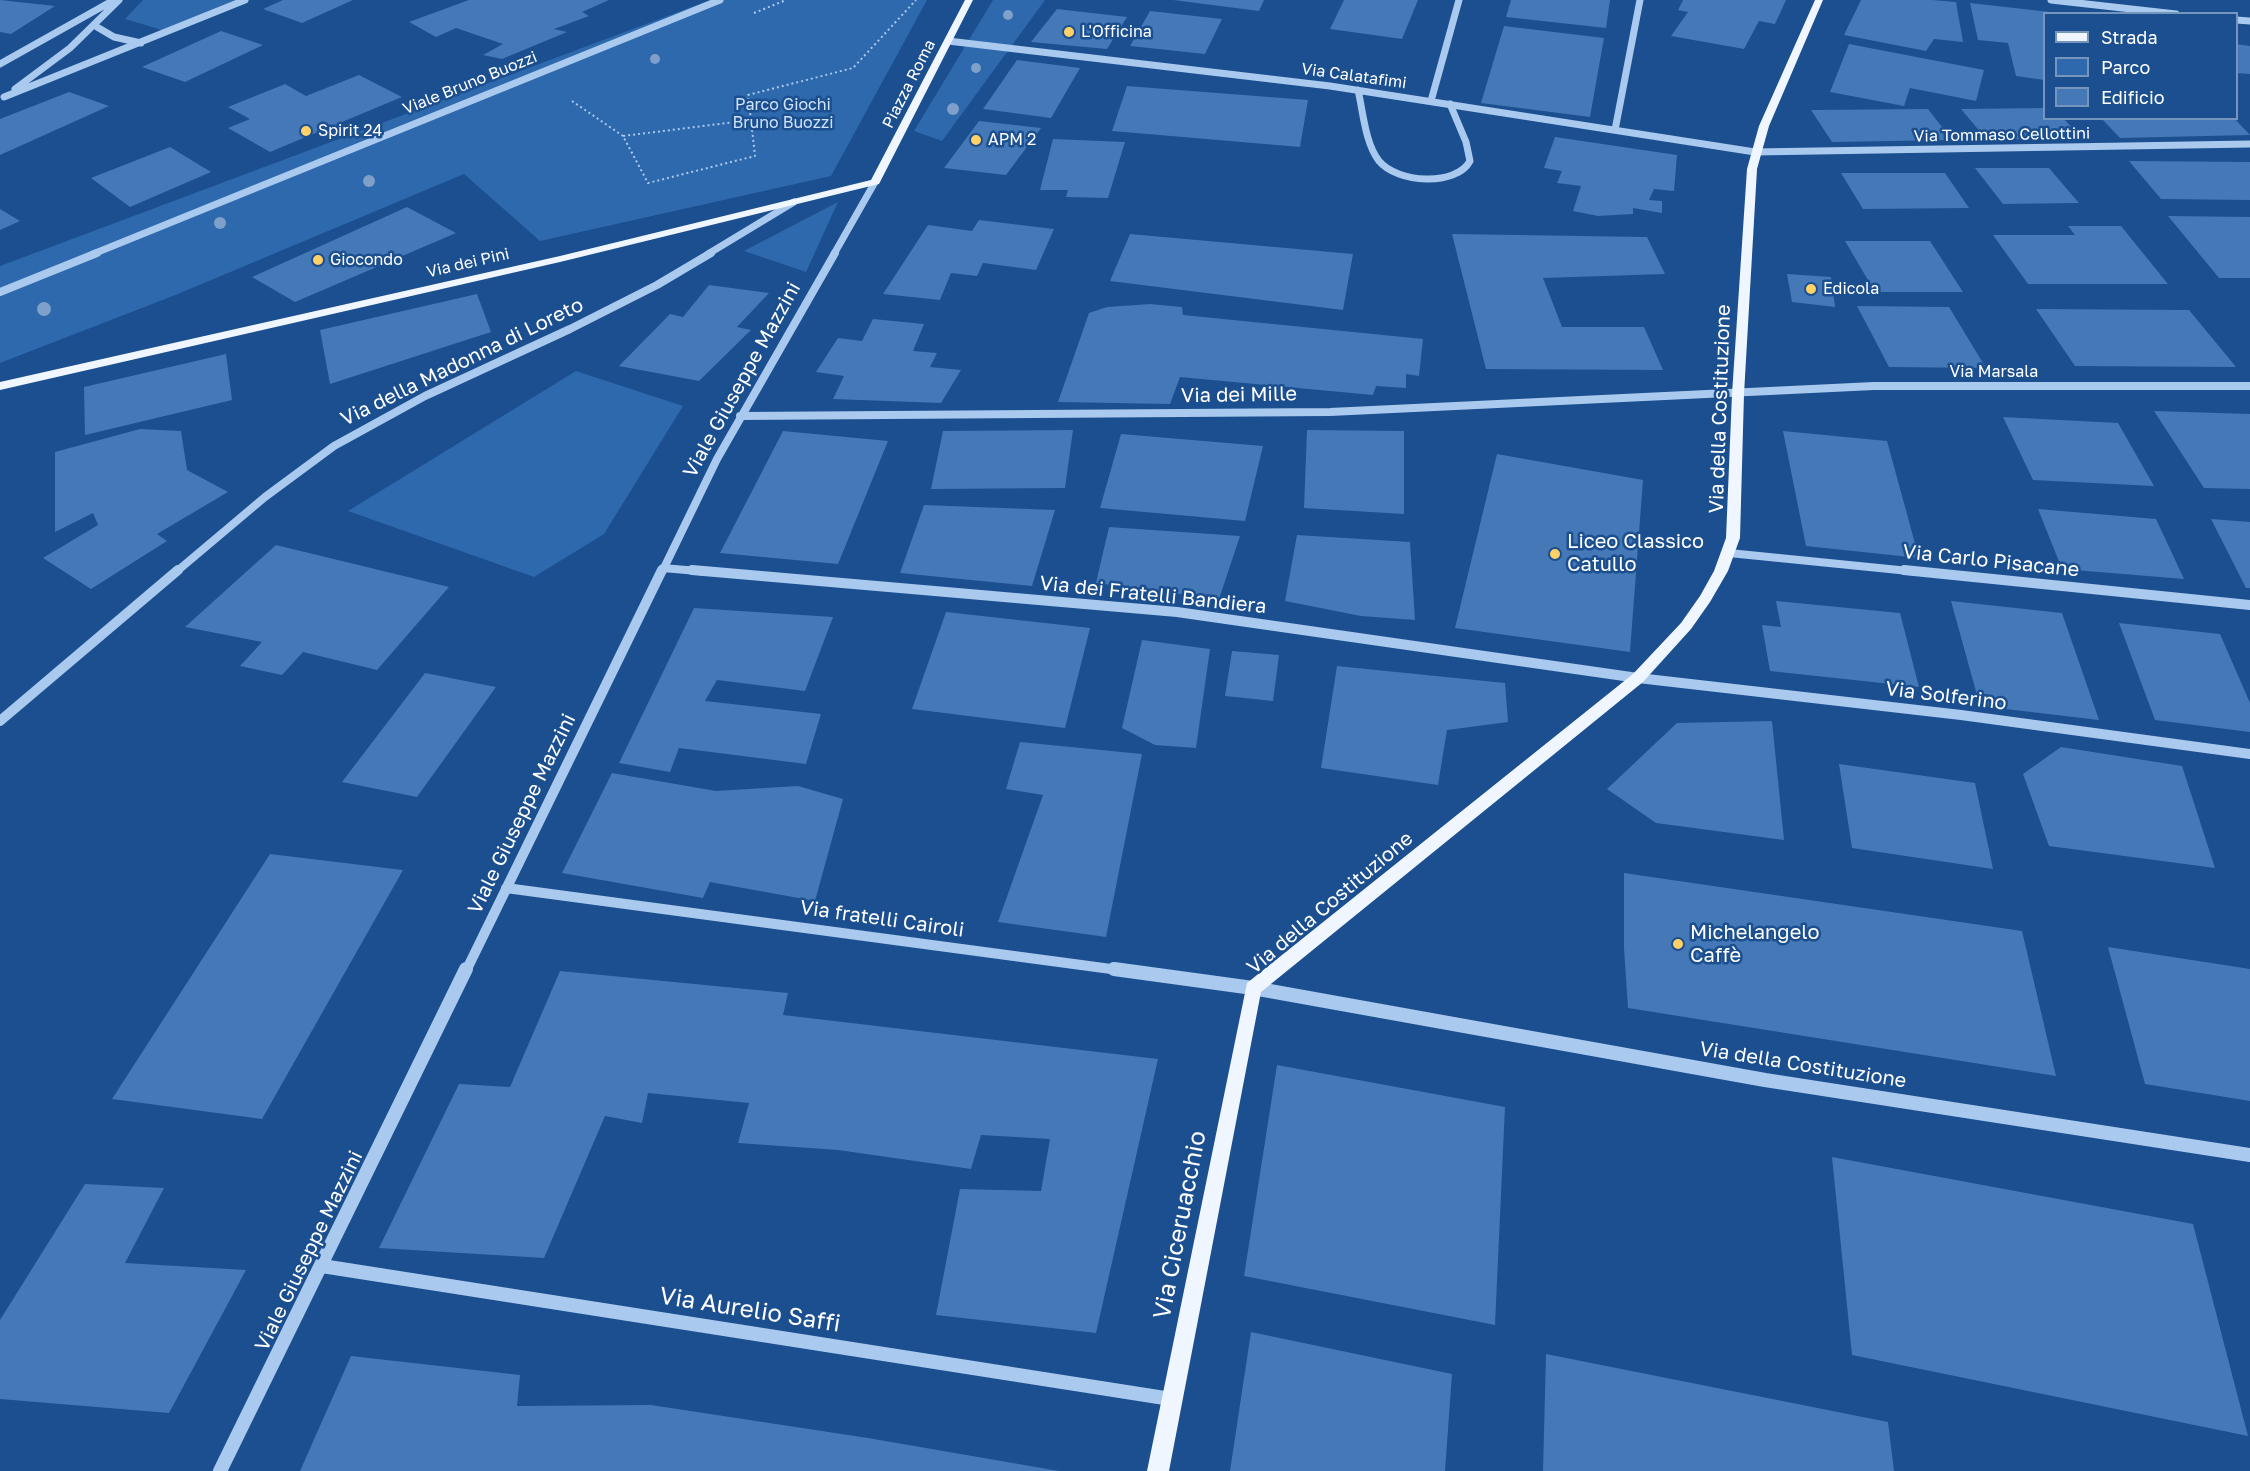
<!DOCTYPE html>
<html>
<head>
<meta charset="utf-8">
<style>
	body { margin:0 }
	#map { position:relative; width:2250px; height:1471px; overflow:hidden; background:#1b4f8f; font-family:"Golos Text",sans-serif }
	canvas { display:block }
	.legend { position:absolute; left:2043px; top:12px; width:195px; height:108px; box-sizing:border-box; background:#1b4f8f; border:2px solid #7695bc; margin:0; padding:8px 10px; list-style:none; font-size:18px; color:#fff }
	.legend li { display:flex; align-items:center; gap:12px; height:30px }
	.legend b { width:30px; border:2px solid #7695bc }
</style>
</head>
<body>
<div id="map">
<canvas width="2250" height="1471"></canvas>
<ul class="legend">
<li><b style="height:8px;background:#f0f6ff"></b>Strada</li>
<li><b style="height:16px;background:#2e69ad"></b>Parco</li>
<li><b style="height:16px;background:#4478b7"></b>Edificio</li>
</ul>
</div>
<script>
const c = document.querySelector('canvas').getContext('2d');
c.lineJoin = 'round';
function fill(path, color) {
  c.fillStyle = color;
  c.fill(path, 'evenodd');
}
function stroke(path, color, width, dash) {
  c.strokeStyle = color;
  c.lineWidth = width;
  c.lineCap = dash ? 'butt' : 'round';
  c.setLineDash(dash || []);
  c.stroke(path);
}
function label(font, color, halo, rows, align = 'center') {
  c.font = font + ' "Golos Text",sans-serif';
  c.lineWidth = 5;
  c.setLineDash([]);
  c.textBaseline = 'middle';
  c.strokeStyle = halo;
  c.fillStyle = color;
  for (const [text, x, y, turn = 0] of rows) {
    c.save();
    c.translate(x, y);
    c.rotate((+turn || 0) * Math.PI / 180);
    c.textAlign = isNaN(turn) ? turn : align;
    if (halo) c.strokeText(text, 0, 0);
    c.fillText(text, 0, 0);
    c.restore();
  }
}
fill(new Path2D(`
	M143,0H235L162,30L125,19Z
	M710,0H927L831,176L540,241L464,174L178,294L0,363V266Z
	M993,0H1045L942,141L914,131Z
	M838,202L806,272L744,251Z
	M576,371L683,406L604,534L534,577L348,511Z`), '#2e69ad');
fill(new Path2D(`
	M0,0L55,6L11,34L0,32Z
	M283,0H353L302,23L263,9Z
	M469,0H609L582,12L589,16L554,29L567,32L502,59L483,55L503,44L456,28L436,37L409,22Z
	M1173,0H1264L1259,11Z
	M1344,0H1418L1402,39L1330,29Z
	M1511,0H1610L1606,28L1506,17Z
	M1683,0H1786L1775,24L1759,21L1744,49L1671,36L1688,12L1678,10Z
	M1861,0H1932L1956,2L1963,42L1934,39L1926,51L1844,35Z
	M1970,3L2050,12L2044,14V80L2016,76L2008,43L1978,40Z
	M1057,9L1127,17L1107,49L1031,42Z
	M1150,11L1222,19L1205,54L1130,46Z
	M1504,26L1604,38L1590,117L1481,103Z
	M221,31L263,45L185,82L142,67Z
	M1849,44L1984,70L1976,101L1910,88L1904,106L1830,92Z
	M2236,44L2250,46V74L2236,73Z
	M1017,60L1080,68L1051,118L983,109Z
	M359,75L402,97L270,152L228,128L250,119L228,107L285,84L306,96Z
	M1127,86L1308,100L1300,147L1112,131Z
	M69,92L109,106L0,155V119Z
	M2044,108V118H2063L2082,138L1987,140L1961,109Z
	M1928,109L1952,140L1832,142L1811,110Z
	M2101,118H2234L2250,135L2120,138Z
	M979,121L1041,128L1006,175L944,168Z
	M1555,137L1677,155L1674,191L1654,189L1649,200L1662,201V213L1633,208V214L1598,216L1573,211L1581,186L1557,183L1562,171L1544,168Z
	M1053,139L1125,142L1108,198L1066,197L1068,190H1040Z
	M170,147L211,172L130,207L91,178Z
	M2129,161L2250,162V200L2161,199Z
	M1975,168H2049L2079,203L2003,204Z
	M1841,173H1945L1969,208L1863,209Z
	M407,207L456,233L295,302L252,277Z
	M0,209L20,221L0,230Z
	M2168,216L2250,217V278H2219Z
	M979,220L1054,229L1036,270L983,263L977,276L951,273L940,300L883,294L928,225L972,231Z
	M2068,226H2121L2168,284H2028L1993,235H2075Z
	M1130,234L1353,254L1343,310L1110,281Z
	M1452,234L1647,237L1665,274L1543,278L1562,327H1644L1663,370L1486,369Z
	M1845,241H1930L1963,292H1875Z
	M1787,274L1831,277L1835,307L1792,302Z
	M709,285L769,293L737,327L751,330L699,381L619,366L670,314L683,317Z
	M477,294L491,332L330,384L320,330Z
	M1150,304L1182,307L1183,315L1423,339L1419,376L1406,374V388L1376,386L1373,395L1180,377L1170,404L1058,402L1089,313L1107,307Z
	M1857,306L1949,307L1986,368L1889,367Z
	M2036,309L2189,310L2236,367L2075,366Z
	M873,319L924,324L913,351L937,353L930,367L961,370L941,403L833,399L844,376L816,372L838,338L862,341Z
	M226,354L232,400L85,435L84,387Z
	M2154,411L2250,414V489L2204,488Z
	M2003,417L2118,423L2154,486L2033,480Z
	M140,429L181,431L187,470L228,492L157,534L167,541L91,589L43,558L98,525L93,513L55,532V452Z
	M1073,430L1065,488L931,489L943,431Z
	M1307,430L1404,431V514L1304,508Z
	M783,431L888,441L838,564L720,553Z
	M1783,431L1887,441L1919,558L1806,546Z
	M1121,434L1263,446L1245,521L1100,508Z
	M1497,454L1643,480L1630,652L1455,628Z
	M924,505L1055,510L1032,586L900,573Z
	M2038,509L2156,519L2184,579L2062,569Z
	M2211,519L2250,522V588H2246Z
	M1109,527L1240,536L1219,599L1096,583Z
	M1297,535L1410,542L1415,620L1361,616L1285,601Z
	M276,545L449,587L377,670L303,652L282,675L240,666L262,642L185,627Z
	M1776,601L1900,613L1919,687L1770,671L1762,625L1781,627Z
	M1951,601L2062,613L2099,720L1980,706Z
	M694,608L833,617L805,691L717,680L705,701L821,714L806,764L679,748L670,772L619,763Z
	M946,612L1090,628L1065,728L912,709Z
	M2119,623L2220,634L2250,703V732L2155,720Z
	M1142,640L1210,649L1196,748L1155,745L1122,728Z
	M1232,651L1279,655L1273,701L1225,696Z
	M1337,666L1505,683L1508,722L1447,730L1438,785L1321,768Z
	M425,673L496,687L417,797L342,782Z
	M1772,721L1784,840L1656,823L1607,789L1677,723Z
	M1020,742L1142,754L1106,937L998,922L1043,795L1006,789Z
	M2061,747L2182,766L2215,868L2049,846L2023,774Z
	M1839,764L1975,783L1993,869L1852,848Z
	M612,773L716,791L798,786L843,799L815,901L710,882L703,898L562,873Z
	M270,854L403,870L262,1119L112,1099Z
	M1624,873L2022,931L2056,1076L1628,1008L1624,948Z
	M2108,947L2250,969V1101L2145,1084Z
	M560,971L788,993L783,1015L1158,1059L1096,1333L936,1315L960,1189L1041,1191L1050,1139L981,1135L971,1169L838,1150L738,1143L749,1103L648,1093L642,1123L605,1116L544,1258L379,1248L459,1084L510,1087Z
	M1277,1065L1505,1107L1495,1325L1244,1276Z
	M1832,1157L2193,1224L2248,1436L1852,1355Z
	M85,1184L164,1188L125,1263L246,1270L169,1413L0,1399V1320Z
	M1251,1332L1452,1374L1445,1471H1230Z
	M1546,1354L1888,1422L1894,1471H1543Z
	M351,1356L520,1375L517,1406L651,1405L868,1438L1059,1471H300Z`), '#4478b7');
stroke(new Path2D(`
	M754,13L786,0
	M572,101L623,136
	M751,120L755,156L648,183L623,136Z
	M751,120L748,95L853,68L916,0`), '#a9c9ee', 2, [2, 3]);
stroke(new Path2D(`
	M2051,0L2176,14
	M2236,20L2250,21
	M97,27L114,37L141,43
	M948,41L1330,86L1755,152L2250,144
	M0,64L114,0
	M15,89L70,48L119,0
	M1358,90C1363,111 1365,143 1379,161C1397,183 1456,187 1470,161L1466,142L1450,104
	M4,97L245,0
	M1431,101L1459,0
	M1615,130L1640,0
	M93,254L720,0
	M708,254L794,202
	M834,254L875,182`), '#a9c9ee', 7);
stroke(new Path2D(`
	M0,292L97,253
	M740,416L1330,412L1874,386H2250
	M1729,553L1919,572
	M663,568L709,572
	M176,572L265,497L334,446L425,396L570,329L657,285L711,253
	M662,572L717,459L835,253`), '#a9c9ee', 8);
stroke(new Path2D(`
	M692,570L1177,612L1638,678L1961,715L2250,754
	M1904,570L2250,605
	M0,721L178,570
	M506,888L1126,971
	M466,971L662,570`), '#a9c9ee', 10);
stroke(new Path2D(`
	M1114,969L1253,988L1765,1080L2250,1155
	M322,1266L1171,1399
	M220,1471L466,969`), '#a9c9ee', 14);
fill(new Path2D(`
	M965,0H973L879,184L560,262L0,390V382L560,256L871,180Z
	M1815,0H1823L1769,126L1757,169L1744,394L1740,538L1728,571L1710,602L1691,629L1643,682L1261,992L1169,1471H1147L1247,983L1633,674L1681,623L1700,596L1714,571L1726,538L1732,394L1747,169L1759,126Z`), '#f0f6ff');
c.fillStyle = '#7ea0ca';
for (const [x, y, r] of [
	[1008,15,5],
	[655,59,5],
	[976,68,5],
	[953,109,6],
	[369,181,6],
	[220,223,6],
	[44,309,7]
]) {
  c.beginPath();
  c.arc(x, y, r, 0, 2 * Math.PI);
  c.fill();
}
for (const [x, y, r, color] of [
	[1069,32,6,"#ffd166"],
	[306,131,6,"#ffd166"],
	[976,140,6,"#ffd166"],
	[318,260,6,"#ffd166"],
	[1811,289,6,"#ffd166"],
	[1555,554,6,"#ffd166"],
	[1678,944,6,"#ffd166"]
]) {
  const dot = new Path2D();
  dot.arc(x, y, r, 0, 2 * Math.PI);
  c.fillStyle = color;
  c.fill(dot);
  stroke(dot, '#1b4f8f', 2);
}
label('16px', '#fff', '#1b4f8f', [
	["L'Officina",1081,32],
	["Spirit 24",318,131],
	["APM 2",988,140],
	["Giocondo",330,260],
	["Edicola",1823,289]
], 'left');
label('16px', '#fff', '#1b4f8f', [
	["Via Calatafimi",1354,76,8],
	["Viale Bruno Buozzi",470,83,-22],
	["Piazza Roma",909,84,-63],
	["Via Tommaso Cellottini",2002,135,-1],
	["Via dei Pini",468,263,-13],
	["Via Marsala",1994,372]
]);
label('16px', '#cfe3fa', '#1b4f8f', [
	["Parco Giochi",783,105],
	["Bruno Buozzi",783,123]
]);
label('20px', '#fff', '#1b4f8f', [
	["Via della Madonna di Loreto",462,362,-26],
	["Viale Giuseppe Mazzini",742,380,-61],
	["Via dei Mille",1239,395,-1],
	["Via della Costituzione",1720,409,-88],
	["Via Carlo Pisacane",1991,561,6],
	["Via dei Fratelli Bandiera",1153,595,6],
	["Via Solferino",1946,696,7],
	["Viale Giuseppe Mazzini",522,814,-64],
	["Via della Costituzione",1330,903,-40],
	["Via fratelli Cairoli",882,919,8],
	["Via della Costituzione",1803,1065,9],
	["Viale Giuseppe Mazzini",309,1251,-64]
]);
label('20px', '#fff', '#1b4f8f', [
	["Liceo Classico",1567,542],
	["Catullo",1567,565],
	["Michelangelo",1690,933],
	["Caffè",1690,956]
], 'left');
label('24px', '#fff', '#1b4f8f', [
	["Via Ciceruacchio",1180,1225,-79],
	["Via Aurelio Saffi",750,1310,9]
]);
</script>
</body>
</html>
